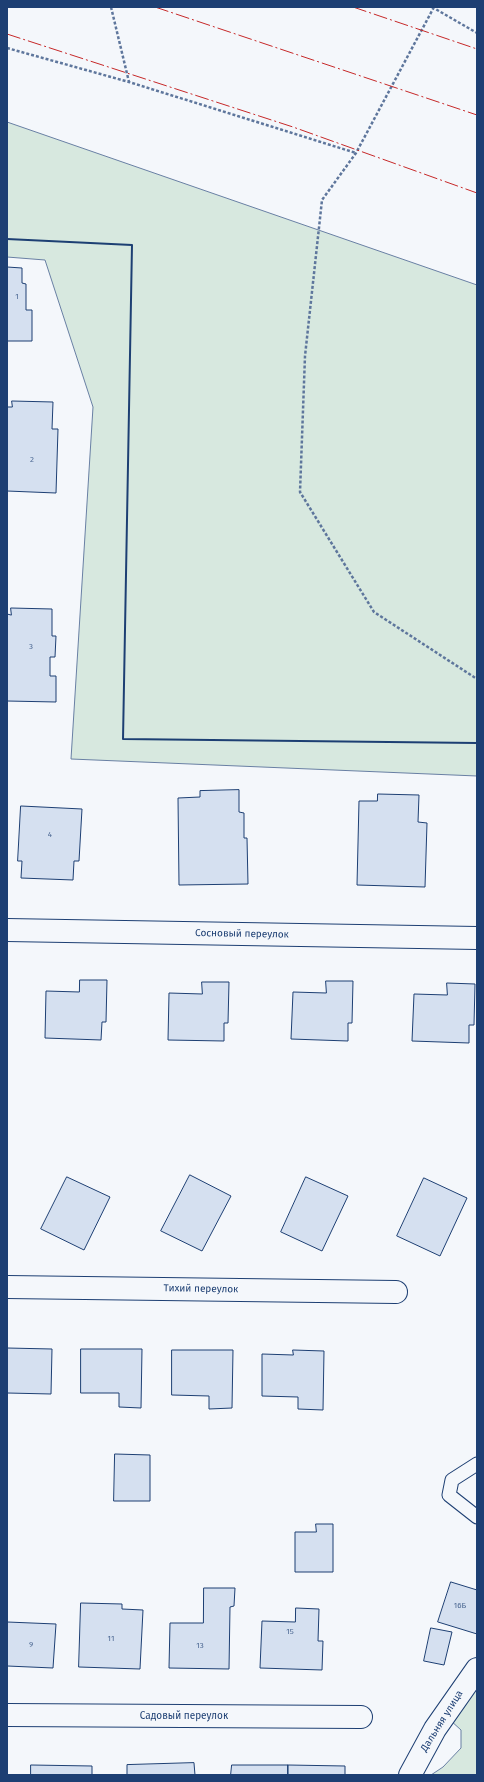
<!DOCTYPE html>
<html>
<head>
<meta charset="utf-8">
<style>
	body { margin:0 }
	#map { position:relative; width:484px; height:1782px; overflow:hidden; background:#f4f7fb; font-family:"Fira Sans",sans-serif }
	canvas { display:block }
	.frame { position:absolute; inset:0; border:8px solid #1d3f73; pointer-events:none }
</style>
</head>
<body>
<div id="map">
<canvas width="484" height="1782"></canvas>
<div class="frame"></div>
</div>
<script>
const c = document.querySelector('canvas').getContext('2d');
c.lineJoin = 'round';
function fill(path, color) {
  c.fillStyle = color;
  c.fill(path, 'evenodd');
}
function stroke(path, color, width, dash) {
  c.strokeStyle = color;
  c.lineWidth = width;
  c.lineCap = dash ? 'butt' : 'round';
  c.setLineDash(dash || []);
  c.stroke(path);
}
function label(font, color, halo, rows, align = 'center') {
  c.font = font + ' "Fira Sans",sans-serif';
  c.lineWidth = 3;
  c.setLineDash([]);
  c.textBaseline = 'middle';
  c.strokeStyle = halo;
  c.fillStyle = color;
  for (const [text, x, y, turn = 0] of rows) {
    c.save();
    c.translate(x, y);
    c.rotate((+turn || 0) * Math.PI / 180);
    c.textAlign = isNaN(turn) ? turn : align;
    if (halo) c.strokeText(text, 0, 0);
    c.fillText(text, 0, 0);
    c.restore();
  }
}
const green = new Path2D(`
	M7,122L477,285V776L71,759L93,407L45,260L7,257Z
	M477,1685V1775H431L443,1767L461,1748V1730L450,1720Z`);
fill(green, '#d7e8df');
stroke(green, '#687fa3', 1);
const building = new Path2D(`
	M7,267L22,268V283L26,284V310H32V341H7Z
	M12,401L53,402L52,429H58L56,493L7,491V407H12Z
	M11,608L52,609V636H56L55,657H50V676H56V702L7,701V614L11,615Z
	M239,790V812L244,813V838H247L248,884L179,885L178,798L200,797V791Z
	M378,794L419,795L418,822L427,823L425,887L357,885L359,801H377Z
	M21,806L82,809L79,861H74L73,880L21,878L22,861H18Z
	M80,980H107L106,1022H102L101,1040L45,1038L46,991L79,992Z
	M326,981H353L352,1023H348V1041L291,1039L293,992L326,993Z
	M202,982H229L228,1023H224V1041L168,1040L169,993L202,994Z
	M447,983L475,984L474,1025H469V1043L412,1041L414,994L447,995Z
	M190,1175L231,1196L202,1251L161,1231Z
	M67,1177L110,1197L84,1250L41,1229Z
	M306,1177L348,1196L322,1251L281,1232Z
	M424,1178L467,1198L440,1256L397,1236Z
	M7,1348L52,1349L51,1394L7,1393Z
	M81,1349H142L141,1408L119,1407V1393H81Z
	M172,1350H233L232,1408L209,1409V1396L172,1395Z
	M293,1350L324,1351L323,1410L298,1409V1397L262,1396V1354L293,1355Z
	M115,1454L150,1455V1501H114Z
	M316,1524H333V1572H295V1532H316Z
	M451,1582L477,1590V1634L438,1622Z
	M204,1588H235L234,1606L230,1607L229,1669L169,1668L170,1623H203Z
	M81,1603L122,1604V1609L143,1610L140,1669L79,1667Z
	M296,1608L319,1609L318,1641H323L322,1670L260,1668L262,1621L295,1622Z
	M7,1622L56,1624L53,1668L7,1666Z
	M431,1628L452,1632L444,1665L424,1661Z
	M194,1763L195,1775H127V1765Z
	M31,1765L92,1766V1775H31Z
	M232,1765H288V1775H231Z
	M288,1765L345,1766V1775H288Z`);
fill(building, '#d5e0f0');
stroke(building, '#1d3f73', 1);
const lane = new Path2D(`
	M477,1464L452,1480L449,1495L477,1517`);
const street = new Path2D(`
	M7,930L477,938
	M7,1287L396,1292
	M7,1715L361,1717
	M410,1775L435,1729L477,1669`);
stroke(lane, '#1d3f73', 15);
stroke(street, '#1d3f73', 24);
stroke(new Path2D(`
	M111,7L129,82
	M432,7L477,33
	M434,7L356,153L322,200L305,356L300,492L374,612L477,679
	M7,48L129,82L356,153`), '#5e769c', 2.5, [3, 2]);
stroke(lane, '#f4f7fb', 13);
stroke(street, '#f4f7fb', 22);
stroke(new Path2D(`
	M7,239L132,245L123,739L477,743`), '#1d3f73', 2);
stroke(new Path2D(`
	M155,7L477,115
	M353,7L477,49
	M7,34L293,127L477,193`), '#c62828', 1, [14, 3, 2, 3]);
label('8px', '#4b6792', null, [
	["1",17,297],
	["2",32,460],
	["3",31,647],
	["4",50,835],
	["16Б",460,1606],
	["15",290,1632],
	["11",111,1639],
	["9",31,1645],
	["13",200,1646]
]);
label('10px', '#1d3f73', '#f4f7fb', [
	["Сосновый переулок",242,934,1],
	["Тихий переулок",201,1289,1],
	["Садовый переулок",184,1716],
	["Дальняя улица",442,1721,-58]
]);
</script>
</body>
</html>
